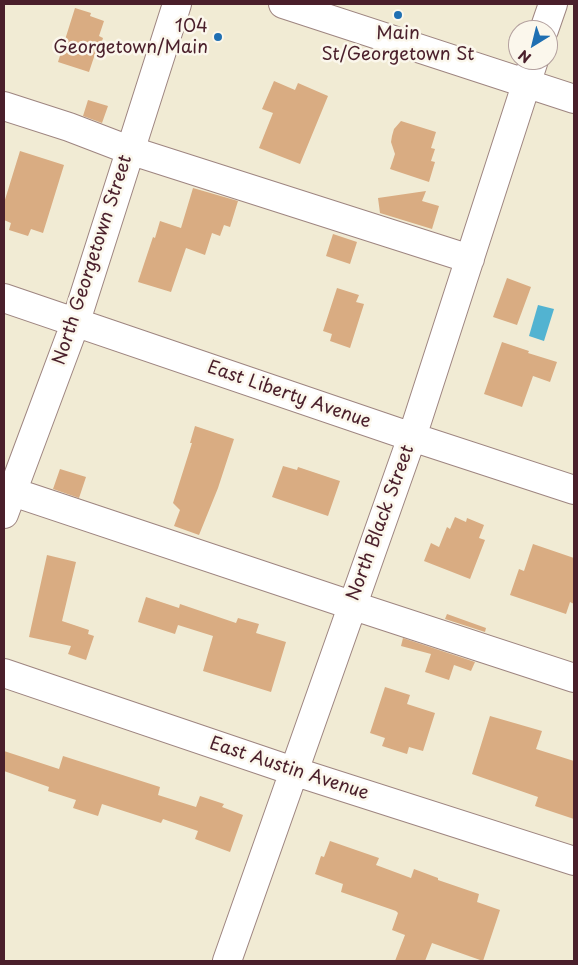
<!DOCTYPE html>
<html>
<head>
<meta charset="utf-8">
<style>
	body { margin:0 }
	#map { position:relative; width:578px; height:965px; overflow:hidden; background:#f1ebd4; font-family:"Playpen Sans",sans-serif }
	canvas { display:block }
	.frame { position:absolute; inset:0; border:5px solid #4a1f2b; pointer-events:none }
	.north { position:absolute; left:508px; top:20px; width:50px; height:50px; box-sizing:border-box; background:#fbf7ec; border:1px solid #b4a19f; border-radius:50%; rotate:216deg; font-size:14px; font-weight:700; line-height:20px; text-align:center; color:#4a1f2b }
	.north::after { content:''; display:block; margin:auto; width:18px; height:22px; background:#1f6fb2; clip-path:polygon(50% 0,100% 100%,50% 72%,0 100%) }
</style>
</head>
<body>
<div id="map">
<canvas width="578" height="965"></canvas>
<div class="frame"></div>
<div class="north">N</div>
</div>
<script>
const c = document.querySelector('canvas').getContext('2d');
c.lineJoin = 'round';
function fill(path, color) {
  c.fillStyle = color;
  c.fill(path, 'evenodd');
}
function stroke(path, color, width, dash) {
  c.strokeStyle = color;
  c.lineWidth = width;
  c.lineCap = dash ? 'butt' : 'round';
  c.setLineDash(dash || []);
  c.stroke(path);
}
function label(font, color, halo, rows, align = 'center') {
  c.font = font + ' "Playpen Sans",sans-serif';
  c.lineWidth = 5;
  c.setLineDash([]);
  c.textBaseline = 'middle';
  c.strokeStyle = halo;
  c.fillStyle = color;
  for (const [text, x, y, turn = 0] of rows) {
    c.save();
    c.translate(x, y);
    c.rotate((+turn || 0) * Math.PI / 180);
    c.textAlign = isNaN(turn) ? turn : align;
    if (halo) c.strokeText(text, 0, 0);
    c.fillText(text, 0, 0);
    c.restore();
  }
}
fill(new Path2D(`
	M538,305L554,309L544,341L529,336Z`), '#52b3d1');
fill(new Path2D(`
	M75,8L91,13L90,16L104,21L99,36L103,38L98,55L95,54L89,72L58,62Z
	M274,81L295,90L298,83L328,96L300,164L259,148L273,113L262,109Z
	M88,100L108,106L102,123L83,116Z
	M401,121L436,132L431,148L435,149L431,161L435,162L429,182L390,169L395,154L391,142L392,136L394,129Z
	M20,151L64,165L43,233L31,229L28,236L9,230L11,223L4,220V203Z
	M193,188L238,201L230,227L224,225L220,236L212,233L205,255L186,248L171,292L138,282L153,237L155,238L160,221L181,228Z
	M426,191L422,201L439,206L432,229L380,213L378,198Z
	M333,234L357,242L350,264L326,256Z
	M507,278L531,287L517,325L493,317Z
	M337,288L359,295L356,302L364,304L350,348L330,341L332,334L323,331Z
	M502,342L529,351L528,353L557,362L550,382L533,376L522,407L484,394Z
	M195,426L234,439L218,488L199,535L174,526L180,510L173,503L192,443H190Z
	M283,466L297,470L298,467L340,481L328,516L272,497Z
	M60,469L86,477L79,498L53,489Z
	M455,517L466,522L467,518L484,525L479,538L485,540L470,579L424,561L431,543L439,547L447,527L450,529Z
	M533,544L574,558V604L570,602L566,614L510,595L519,569L524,571Z
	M47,555L76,562L62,621L89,630L88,634L94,636L86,660L68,654L71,646L29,637Z
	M146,597L179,608L180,604L236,623L238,618L259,624L256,633L286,642L271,692L203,671L213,636L178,625L175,634L138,622Z
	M447,614L486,628L485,632L445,619Z
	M403,638L475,662L471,671L454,665L449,680L425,672L431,654L401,646Z
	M385,687L410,695L407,704L435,713L423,751L409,747L407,754L382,746L385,738L370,733Z
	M490,716L542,731L536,749L574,761V819L535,806L538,797L472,774Z
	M4,751L59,769L63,756L160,787L158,795L196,807L200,796L224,804L222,807L243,815L230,852L195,839L198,831L163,819L161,823L102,804L98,816L73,808L76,800L48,791L49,787L4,771Z
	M330,841L379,858L376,865L411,878L414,869L438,878V880L479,894L477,902L500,910L483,961L432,943L425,961H395L405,935L392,930L398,913L396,911L341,892L343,884L315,874L321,856L324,857Z`), '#d9ac82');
const minor = new Path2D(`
	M283,4L574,99
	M544,30L553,4
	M4,106L69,127L129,150L470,259
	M4,298L412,437L574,490
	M4,489L351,605L574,678
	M4,514L76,321L177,4
	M4,673L293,771L574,861
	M227,961L412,437L534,60`);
stroke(minor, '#9e8580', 30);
stroke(minor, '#fff', 28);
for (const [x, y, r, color] of [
	[398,15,5,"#1f6fb2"],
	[218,37,5,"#1f6fb2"]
]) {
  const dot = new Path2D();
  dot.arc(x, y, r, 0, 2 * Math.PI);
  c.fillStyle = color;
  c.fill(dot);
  stroke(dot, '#fbf7ec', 2);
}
label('18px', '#4a1f2b', '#fbf7ec', [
	["104",208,27],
	["Georgetown/Main",208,48],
	["Main",398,34,"center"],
	["St/Georgetown St",398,55,"center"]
], 'right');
label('18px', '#4a1f2b', '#fbf7ec', [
	["North Georgetown Street",93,260,-72],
	["East Liberty Avenue",289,395,19],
	["North Black Street",381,523,-70],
	["East Austin Avenue",289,769,18]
]);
</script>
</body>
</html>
